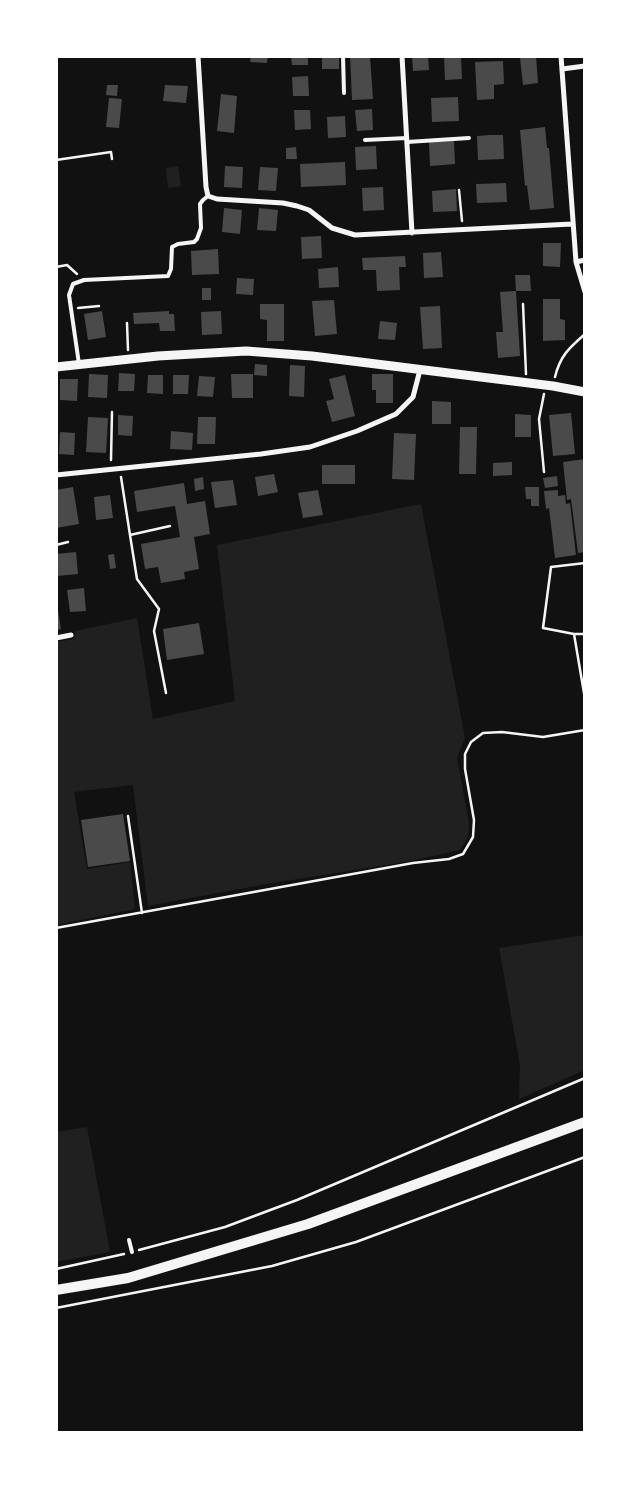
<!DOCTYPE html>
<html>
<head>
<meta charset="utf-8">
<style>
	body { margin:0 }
	#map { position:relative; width:641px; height:1489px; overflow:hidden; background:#111; font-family:Arial,sans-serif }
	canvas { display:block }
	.frame { position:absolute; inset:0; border:58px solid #fff; pointer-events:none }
</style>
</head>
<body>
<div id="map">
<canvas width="641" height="1489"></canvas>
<div class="frame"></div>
</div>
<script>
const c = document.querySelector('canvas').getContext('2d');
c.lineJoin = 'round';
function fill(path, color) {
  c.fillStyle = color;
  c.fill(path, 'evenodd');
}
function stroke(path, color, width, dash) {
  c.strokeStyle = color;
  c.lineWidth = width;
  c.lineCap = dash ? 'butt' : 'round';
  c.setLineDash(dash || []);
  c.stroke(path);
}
fill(new Path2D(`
	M178,166L181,186L168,188L166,168Z
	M421,504L465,738L457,758L469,823L468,837L460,850L411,861L261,885L148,906L133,785L74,792L87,869L130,862L135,909L56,925V642L74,639L75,631L137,618L153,719L235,701L217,545Z
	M585,935V1070L519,1099L520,1065L499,948Z
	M87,1127L110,1252L56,1262V1132Z`), '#202020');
fill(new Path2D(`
	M251,56H268L267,63L250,62Z
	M291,56H308V65H292Z
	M322,56H339V69H322Z
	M350,56H370L373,99L352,100Z
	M412,56H428L429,70L413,71Z
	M444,56H461L462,79L445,80Z
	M534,56H536L538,83L523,85L520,58Z
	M503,61L504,84L494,85V99L477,100L475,62Z
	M308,76L309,96H293L292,77Z
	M107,85H118L117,96L106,95Z
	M165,85L188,86L186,103L163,101Z
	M221,94L237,96L234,133L217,131Z
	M458,97L459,121L432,122L431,98Z
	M109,98L122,99L119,128L106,127Z
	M372,109L373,130L357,131L355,110Z
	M294,110H310L311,129L295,130Z
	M345,116L346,137L328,138L327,117Z
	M545,127L547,148H549L554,208L530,210L527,185L525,186L520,130Z
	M490,135H503L504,159L478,160L477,136Z
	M454,141L455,164L430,166L429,142Z
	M376,146L377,169L356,170L355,147Z
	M296,147L297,159H286V148Z
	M345,162L346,185L301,187L300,164Z
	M225,166L243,167L242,188L224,187Z
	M260,167L278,168L276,191L258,190Z
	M506,183L507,202L477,203L476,184Z
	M383,187L384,210L363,211L362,188Z
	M456,189L457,211L433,212L432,191Z
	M224,208L242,210L240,234L222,232Z
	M259,208L278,210L276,231L257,230Z
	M321,236L322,258L302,259L301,237Z
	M543,243H561L560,267L543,266Z
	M218,249L219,274L192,275L191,251Z
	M441,252L443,277L424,278L423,253Z
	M405,256L406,267H399L400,290L377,291L376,270H363L362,258Z
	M338,267L339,287L319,288L318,269Z
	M515,275H530L531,291H516Z
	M237,278L254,279L253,295L236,294Z
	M202,288H211V300H202Z
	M516,291L520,356L498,358L496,332H503L500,292Z
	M543,299H560V319L565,320V340L543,341Z
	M334,300L337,334L315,336L312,301Z
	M260,304H284V341H267V320L260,319Z
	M440,306L442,348L423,349L420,307Z
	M102,311L106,337L88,340L84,314Z
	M169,311V314H174L175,331H160L159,323L134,324L133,313Z
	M221,311L222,334L202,335L201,312Z
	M380,321L397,323L395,340L378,339Z
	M255,364L267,365V376L254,375Z
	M290,365L305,366L304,397L289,396Z
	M119,373L135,374L134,391H118Z
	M89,374L108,375L107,398L88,397Z
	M231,374H253V398H232Z
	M372,374H393V403H376V390H372Z
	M148,375H163V394L147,393Z
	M173,375H189L188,394H173Z
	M345,375L355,416L332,422L326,401L334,399L329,379Z
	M199,376L215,377L213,397L197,396Z
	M60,379H78L77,401L60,400Z
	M432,401L451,402V424H432Z
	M571,413L575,454L553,456L549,415Z
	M515,414L531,415V437H515Z
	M118,415L133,416L132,436L118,435Z
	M88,417L108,418L106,453L86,452Z
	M198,417H216L215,444H197Z
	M460,427H477L476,474H459Z
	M171,431L193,433L192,450L170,449Z
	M60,432L75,433L74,455L59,454Z
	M394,433L416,434L414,480L392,479Z
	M585,459V552L578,553L571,499L567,500L563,462Z
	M512,462V475L493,476V463Z
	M322,465H355V484H322Z
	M274,474L278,492L258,496L255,477Z
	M557,476L558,486L545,488L543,478Z
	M203,477L204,489L195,491L194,479Z
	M233,480L237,505L215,508L211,482Z
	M184,483L187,504L205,501L210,534L194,537L199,569L184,572L185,579L161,583L158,567L145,569L141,544L180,537L175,506L137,512L134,491Z
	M73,487L79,524L56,528V490Z
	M525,487H539V506H531V499H526Z
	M318,490L323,515L303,518L298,493Z
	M558,490V496L565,495L566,504L570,503L576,555L555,558L549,508L546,509L544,491Z
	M110,495L113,518L96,520L94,497Z
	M76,552L78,574L57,576L56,554Z
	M114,554L116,568L110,569L108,555Z
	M84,588L86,611L70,612L67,590Z
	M57,604L61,629L56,630V605Z
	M199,623L204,654L167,660L163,629Z
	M123,814L130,861L88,867L81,820Z`), '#4a4a4a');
stroke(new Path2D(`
	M56,160L111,152L112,159
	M459,190L462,221
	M56,267L67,265L77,274
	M523,304L526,374
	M78,308L99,306
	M127,323L128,350
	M555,377C560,356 569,348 585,334
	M544,394L539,419L544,472
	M111,460L112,412
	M121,477L130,535L170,526
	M130,535L137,579L159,609L154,631L166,693
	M56,545L68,542
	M585,563L551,567L543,628L574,634H585
	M574,634L585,699
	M128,816L142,913
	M56,928L413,863L449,859L463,854L473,837L474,820L465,769V754L471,742L483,733L502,732L543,737L585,730
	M139,1250L225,1227L297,1200L585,1078
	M56,1269L124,1254
	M56,1308L272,1266L356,1242L585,1157`), '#f5f5f5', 2.5);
stroke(new Path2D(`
	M343,56L344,93
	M365,140L407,138
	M407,142L469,138
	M79,364L69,295L73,284L84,280L168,276L171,269L172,247L178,244L194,242L197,239L201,228L200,204L203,200L208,196
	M129,1240L132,1252`), '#f5f5f5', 4);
stroke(new Path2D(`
	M198,56L206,187L208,196L217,199L283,203L297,206L309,210L332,228L355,235L572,224
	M402,56L412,233
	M561,56L576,262L585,292
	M562,69L585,66
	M576,262L585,260
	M56,475L261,454L310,447L357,431L396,414L413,397L420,370
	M56,638L71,635`), '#f5f5f5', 5);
stroke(new Path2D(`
	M56,367L158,356L246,351L312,356L553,386L585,392`), '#f5f5f5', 9);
stroke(new Path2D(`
	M56,1290L128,1278L308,1224L585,1122`), '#f5f5f5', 10);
</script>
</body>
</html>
